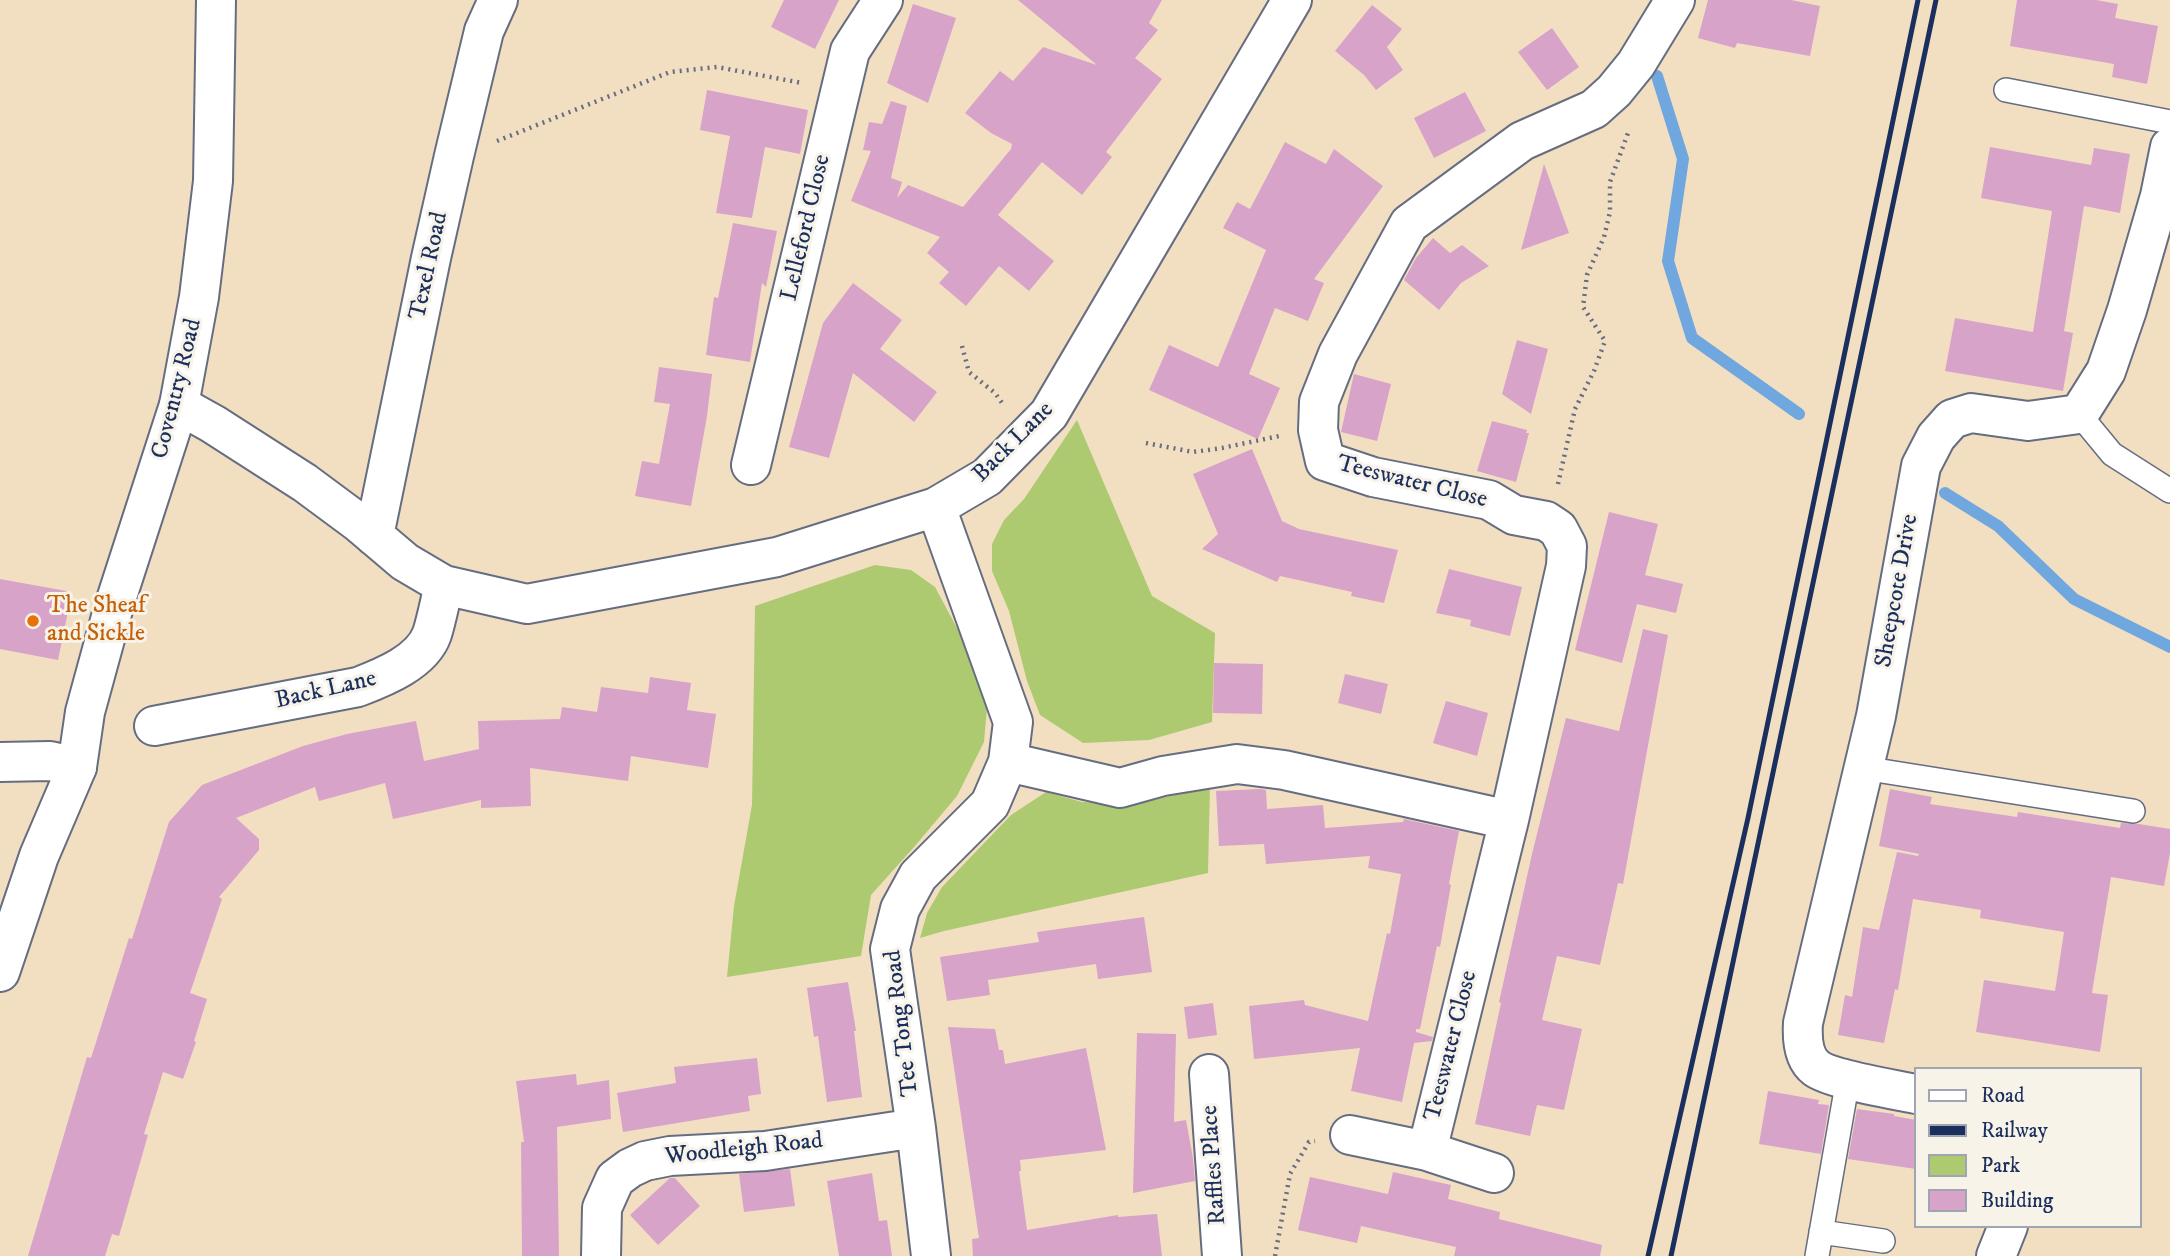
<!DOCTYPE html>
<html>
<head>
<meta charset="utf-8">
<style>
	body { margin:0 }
	#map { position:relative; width:2170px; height:1256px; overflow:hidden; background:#f2dfc2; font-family:"IM FELL DW Pica",serif }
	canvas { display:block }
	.legend { position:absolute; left:1914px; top:1067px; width:228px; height:161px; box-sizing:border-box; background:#f7f3e8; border:2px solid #9fa5b1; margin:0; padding:9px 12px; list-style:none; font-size:21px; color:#1b2f5e }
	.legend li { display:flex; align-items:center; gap:14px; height:35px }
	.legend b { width:35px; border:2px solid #9fa5b1 }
</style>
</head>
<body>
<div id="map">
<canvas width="2170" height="1256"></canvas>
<ul class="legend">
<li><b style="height:9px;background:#fff"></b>Road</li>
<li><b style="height:9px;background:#1b2f5e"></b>Railway</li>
<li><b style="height:19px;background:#adca71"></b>Park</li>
<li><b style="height:19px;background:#d8a3c9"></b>Building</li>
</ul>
</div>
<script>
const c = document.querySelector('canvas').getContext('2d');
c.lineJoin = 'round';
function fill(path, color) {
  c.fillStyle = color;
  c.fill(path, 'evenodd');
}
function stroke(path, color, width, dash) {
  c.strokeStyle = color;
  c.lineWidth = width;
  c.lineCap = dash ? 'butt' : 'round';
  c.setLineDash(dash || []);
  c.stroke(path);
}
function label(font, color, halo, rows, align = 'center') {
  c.font = font + ' "IM FELL DW Pica",serif';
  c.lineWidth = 6;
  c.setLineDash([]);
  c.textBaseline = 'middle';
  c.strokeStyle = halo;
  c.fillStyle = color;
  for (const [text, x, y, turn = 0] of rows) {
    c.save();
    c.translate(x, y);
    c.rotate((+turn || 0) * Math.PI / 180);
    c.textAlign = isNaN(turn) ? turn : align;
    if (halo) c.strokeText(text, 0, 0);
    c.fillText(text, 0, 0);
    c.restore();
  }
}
fill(new Path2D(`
	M1077,420L1152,596L1215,633L1212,722L1149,740L1083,743L1040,715L1027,681L1009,611L992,571V544L1004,520L1024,499Z
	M875,565L911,570L935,587L965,643L988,696L984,742L957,796L915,846L871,895L861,956L727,977L734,906L752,805L755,606Z
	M1210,786L1208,873L944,931L920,938L927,913L942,887L1011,815L1046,792L1082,802L1138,804Z`), '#adca71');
stroke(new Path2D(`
	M1657,76L1683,159L1668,261L1692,338L1799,414
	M1945,493L1998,526L2074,599L2170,647`), '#70a7de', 12);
fill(new Path2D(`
	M784,0H839L815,49L771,27Z
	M1018,0H1162L1149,23L1158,30L1135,58L1162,79L1106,152L1112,157L1082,195L1042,162L998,215L1054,261L1029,291L999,266L966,306L939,283L949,272L927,253L940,237L851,201L871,151L863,150L869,122L882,124L891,101L907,106L891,178L902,182L897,198L908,185L963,207L1011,149L1012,144L991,133L965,113L1000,71L1013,81L1043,47L1097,65Z
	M1708,0H1791L1820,6L1810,56L1737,43L1735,48L1698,38Z
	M2017,0H2096L2118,4L2115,18L2158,26L2147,84L2112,77L2114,64L2010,46Z
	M913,4L956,18L928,103L887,83Z
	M1372,5L1402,29L1387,47L1403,70L1376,90L1364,75L1335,51Z
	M1552,28L1579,67L1547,90L1518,52Z
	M707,90L808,110L800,154L765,147L752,218L716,213L730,136L700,130Z
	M1465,92L1486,131L1434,158L1414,118Z
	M1285,142L1326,164L1334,149L1383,186L1314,279L1324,283L1308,321L1275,308L1249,374L1280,388L1258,439L1149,390L1169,345L1218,367L1266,250L1223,228L1237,202L1250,209Z
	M1990,147L2091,165L2094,148L2130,154L2120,213L2084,206L2064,331L2073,333L2063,391L1945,371L1955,318L2033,332L2052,211L1981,198Z
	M1544,164L1569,233L1521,250Z
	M733,223L777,231L766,287L762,283L750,362L706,355L714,297L718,298Z
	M1433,238L1450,253L1462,245L1489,266L1461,283L1439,310L1404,280L1416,258Z
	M853,283L902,320L880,349L937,392L914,422L853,373L829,458L789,447L823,323Z
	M1517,340L1548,349L1531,414L1502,394Z
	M659,367L712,374L707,416L691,506L635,496L642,461L659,464L670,404L654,402Z
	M1354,374L1391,384L1377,441L1341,432Z
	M1492,421L1527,430L1526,433H1529L1516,482L1477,471Z
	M1252,449L1282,521L1299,529L1398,550L1384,603L1351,596L1352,592L1280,576L1277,582L1202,549L1218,534L1193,474Z
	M1609,512L1658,524L1645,575L1683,584L1676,613L1637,604L1622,663L1575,650Z
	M1449,569L1522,587L1510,636L1470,626L1471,620L1436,613Z
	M0,579L72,592L58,660L0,649Z
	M1643,629L1668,635L1623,884L1618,883L1600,965L1557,956L1542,1020L1582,1029L1564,1110L1537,1105L1530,1136L1475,1124L1501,1003L1499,1002L1532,854L1566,718L1619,731Z
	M1214,663L1263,664L1262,714L1213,713Z
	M1345,674L1388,684L1381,714L1338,703Z
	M650,677L691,683L687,710L716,714L708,768L631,756L628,781L530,768L531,806L481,808V800L393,819L385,783L319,801L315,787L236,818L259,839V850L219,897L222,899L190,993L207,999L194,1041L196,1042L183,1079L163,1072L144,1134L148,1135L119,1236L112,1234L105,1256H28L87,1057L91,1058L129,938L132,939L169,822L202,785L303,746L347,734L416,721L424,761L479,749L478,721L560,719L562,707L597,712L601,687L648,693Z
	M1446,701L1488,713L1477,756L1433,743Z
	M1260,789L1266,790L1267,809L1323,805L1325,828L1403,822L1404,819L1459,831L1449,884L1451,885L1440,947L1437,946L1420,1029H1416V1032L1433,1037L1432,1041L1414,1043L1402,1102L1351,1091L1360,1048L1254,1059L1249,1006L1304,1000L1305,1005L1368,1021L1387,933L1390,934L1401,874L1368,868L1370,856L1266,864L1264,844L1219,846L1216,791Z
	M1890,789L1932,797L1930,804L2017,817L2018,812L2120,828L2121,823L2139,824L2170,829V853L2164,886L2111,877L2092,993L2108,995L2100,1052L1976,1032L1984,980L2055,991L2064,932L1980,918L1981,910L1913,899L1898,990L1895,989L1884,1043L1838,1035L1845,995L1852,997L1863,927L1879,930L1897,852L1918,856L1919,854L1879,846Z
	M1144,917L1152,972L1098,979L1096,964L988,980L990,995L947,1001L940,957L1039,942L1037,932Z
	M848,982L856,1031H854L862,1097L827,1102L818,1036L814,1037L807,988Z
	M1213,1003L1217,1035L1188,1039L1184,1007Z
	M948,1027L995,1029L999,1050H1003L1005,1064L1086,1048L1106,1150L1020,1160L1021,1171H1019L1027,1230L1118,1215V1217L1157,1214L1162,1256H973L972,1239L979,1238Z
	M1137,1033L1176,1034L1174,1122L1186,1120L1193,1158L1195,1181L1133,1193Z
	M757,1058L761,1094L748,1096L750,1111L623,1132L617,1093L676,1083L674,1067Z
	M576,1074L577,1085L609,1080L611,1119L557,1127L559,1256H522L521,1142H524L516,1081Z
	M1768,1091L1819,1100L1818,1104L1829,1105L1821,1154L1759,1144Z
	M1857,1109L1894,1114V1116L1916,1120V1169L1848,1159Z
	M790,1169L795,1206L744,1212L739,1174Z
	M1393,1172L1451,1185L1448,1199L1500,1212L1499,1219L1602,1245L1600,1256H1454L1456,1247L1361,1226L1357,1243L1298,1230L1310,1177L1388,1194Z
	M872,1173L879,1221L887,1220L892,1256H839L827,1181Z
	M670,1178H675L700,1206L658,1245L630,1215Z`), '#d8a3c9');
const lane = new Path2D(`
	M2006,90L2170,122
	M2079,414L2112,454L2170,491
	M1863,768L2133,811
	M1821,1232L1883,1241
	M1817,1256L1848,1079`);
const street = new Path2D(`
	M179,405L213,424L305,483L359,523L405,562L444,585L527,604L777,557L936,507L987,477L1049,414L1292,0
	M751,465L850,51L883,0
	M374,536L431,258L454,156L484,31L498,0
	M154,726L358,687C384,677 422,662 432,634C437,618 440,601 444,585
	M1008,762L1120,788L1163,776L1237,764L1284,770L1509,820
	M1209,1074L1222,1256
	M1916,1094C1896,1090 1830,1079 1816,1068C1803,1058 1802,1039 1803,1023L1876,716L1921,466L1936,437L1952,419L1971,413L2028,421L2079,414L2106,371L2127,310L2160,196L2170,147
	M1350,1135L1427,1151L1494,1173
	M1427,1151L1509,820L1566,566L1567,546L1558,529L1546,521L1514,515L1489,500L1373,477L1325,461L1318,430L1319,402L1338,354L1409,224L1522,141L1594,109L1614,91L1636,64L1675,0
	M601,1256L602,1208L615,1179L630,1168L645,1161L670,1156L765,1151L916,1128
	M931,1256L916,1128L890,949L900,909L918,876L990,804L1008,762L1013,722L936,507
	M1996,1256L2008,1226`);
const secondary = new Path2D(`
	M0,762L50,761L77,767`);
const primary = new Path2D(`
	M0,972L39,856L77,767L85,712L114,606L179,405L199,297L213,181L216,0`);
stroke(lane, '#666d81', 26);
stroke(street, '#666d81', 42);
stroke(secondary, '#666d81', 42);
stroke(primary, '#666d81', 42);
stroke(new Path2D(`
	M497,141L670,72L717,67L802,83
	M962,346L969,372L995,393L1002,403L1000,407
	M1146,443L1193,452L1222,448L1279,436
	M1558,484L1575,409L1594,371L1605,341L1583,307L1587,275L1604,237L1610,212V182L1628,133
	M1275,1256L1290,1174L1309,1142L1315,1141`), '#666d81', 4.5, [2, 5]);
stroke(lane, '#fff', 23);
stroke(street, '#fff', 38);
stroke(secondary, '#fff', 38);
stroke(primary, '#fff', 38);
stroke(new Path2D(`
	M1648,1256L1748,818L1918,0
	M1671,1256L1936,0`), '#1b2f5e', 5);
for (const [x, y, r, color] of [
	[33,621,7,"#e8710a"]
]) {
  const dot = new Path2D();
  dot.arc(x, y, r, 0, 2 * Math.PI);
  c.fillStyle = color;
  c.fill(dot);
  stroke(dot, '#f7f3e8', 2.5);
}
label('24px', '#1b2f5e', '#f7f3e8', [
	["Lelleford Close",807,228,-77],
	["Texel Road",430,266,-78],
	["Coventry Road",178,389,-76],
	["Back Lane",1014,443,-45],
	["Teeswater Close",1412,483,14],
	["Sheepcote Drive",1898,591,-80],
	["Back Lane",326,691,-13],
	["Tee Tong Road",903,1023,-97],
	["Teeswater Close",1452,1046,-76],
	["Woodleigh Road",744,1150,-6],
	["Raffles Place",1215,1165,-94]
]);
label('24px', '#c56008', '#f7f3e8', [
	["The Sheaf",47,607],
	["and Sickle",47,635]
], 'left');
</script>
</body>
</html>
